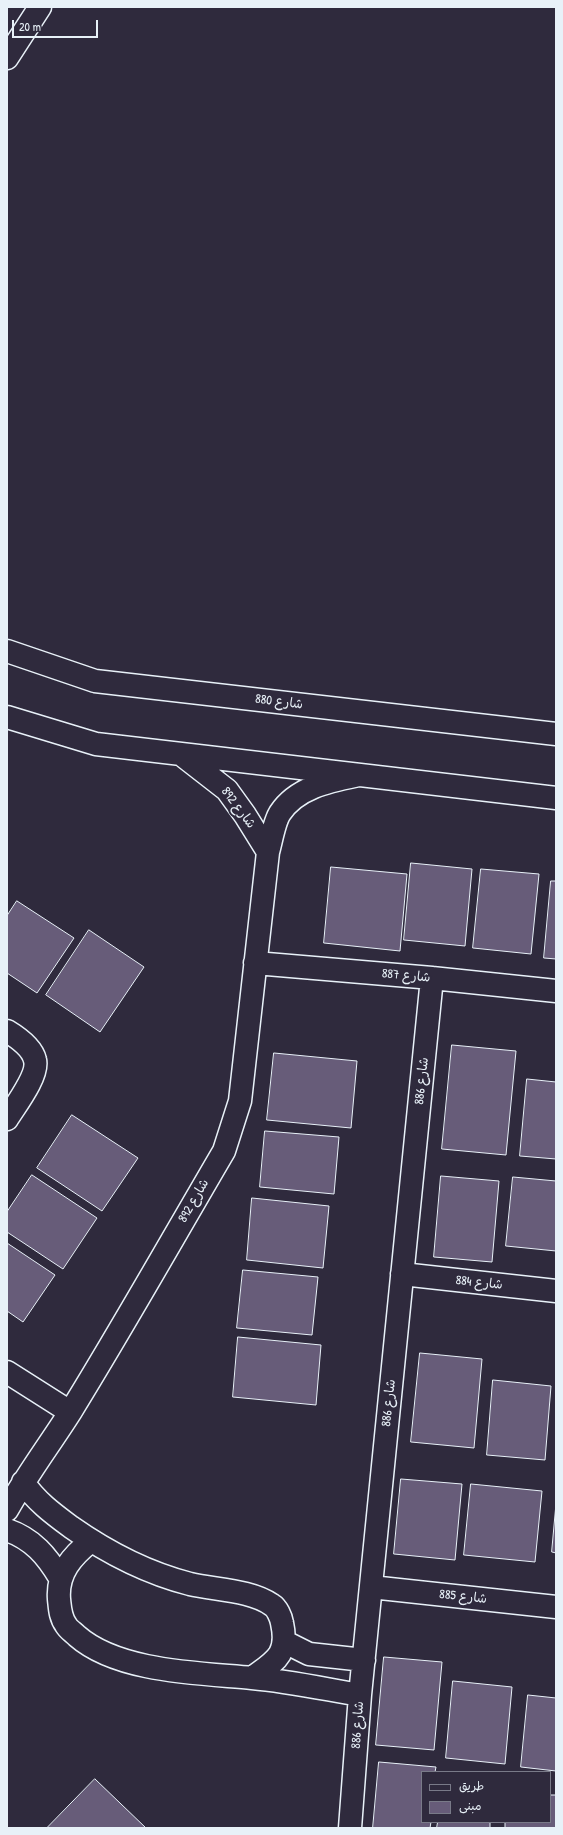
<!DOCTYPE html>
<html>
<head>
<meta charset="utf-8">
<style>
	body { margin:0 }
	#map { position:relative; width:563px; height:1835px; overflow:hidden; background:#2f2a3d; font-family:"Patrick Hand","Playpen Sans Arabic",sans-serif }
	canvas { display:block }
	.frame { position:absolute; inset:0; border:8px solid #e8f1f8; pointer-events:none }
	.legend { position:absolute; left:421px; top:1771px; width:130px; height:52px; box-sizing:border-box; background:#2f2a3d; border:1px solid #797a88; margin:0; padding:5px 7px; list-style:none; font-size:12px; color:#e8f1f8 }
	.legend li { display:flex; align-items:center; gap:8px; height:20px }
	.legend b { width:20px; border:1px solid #797a88 }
	.scale { position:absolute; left:12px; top:20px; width:86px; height:18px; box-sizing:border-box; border:2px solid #e8f1f8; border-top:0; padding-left:5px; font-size:12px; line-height:14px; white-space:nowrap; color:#e8f1f8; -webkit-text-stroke:3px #2f2a3d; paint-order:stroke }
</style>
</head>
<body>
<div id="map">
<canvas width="563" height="1835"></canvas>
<div class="frame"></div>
<ul class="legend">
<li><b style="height:5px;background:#2f2a3d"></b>طريق</li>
<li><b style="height:11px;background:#675c79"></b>مبنى</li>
</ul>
<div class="scale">20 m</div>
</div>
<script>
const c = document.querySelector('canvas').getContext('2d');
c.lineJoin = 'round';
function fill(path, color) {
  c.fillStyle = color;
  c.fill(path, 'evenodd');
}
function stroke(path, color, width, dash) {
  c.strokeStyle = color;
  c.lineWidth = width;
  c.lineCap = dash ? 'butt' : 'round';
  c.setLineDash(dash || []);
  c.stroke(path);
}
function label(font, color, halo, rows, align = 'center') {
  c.font = font + ' "Patrick Hand","Playpen Sans Arabic",sans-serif';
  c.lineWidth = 4;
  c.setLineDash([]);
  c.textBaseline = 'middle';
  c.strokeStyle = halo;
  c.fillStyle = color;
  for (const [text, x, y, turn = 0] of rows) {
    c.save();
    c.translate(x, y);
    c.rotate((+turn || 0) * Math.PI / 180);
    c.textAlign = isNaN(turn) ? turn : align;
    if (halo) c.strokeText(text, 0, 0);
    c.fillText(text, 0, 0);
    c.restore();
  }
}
const building = new Path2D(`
	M411,863L472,869L465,946L404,940Z
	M331,867L407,874L400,951L324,943Z
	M481,869L539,874L531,954L473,948Z
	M551,881H556V959L544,958Z
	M17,901L74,938L37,993L7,973V916Z
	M89,930L144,967L100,1032L46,995Z
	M452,1045L516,1051L506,1155L442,1149Z
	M274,1053L357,1061L351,1128L267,1120Z
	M527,1079L556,1082V1159L520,1156Z
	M72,1115L138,1158L102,1211L37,1168Z
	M265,1131L339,1137L334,1194L260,1187Z
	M32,1175L97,1218L63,1269L7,1232V1212Z
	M441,1176L499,1181L492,1262L434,1257Z
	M513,1177L556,1181V1251L506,1246Z
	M252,1198L329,1206L323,1268L247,1260Z
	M7,1243L55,1275L23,1322L7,1311Z
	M243,1270L318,1277L312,1335L237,1328Z
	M238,1337L321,1345L316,1405L233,1397Z
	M420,1353L482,1359L474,1448L411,1442Z
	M493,1380L551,1386L545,1460L487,1455Z
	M401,1479L462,1484L455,1560L394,1554Z
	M471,1484L542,1491L535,1562L464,1555Z
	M556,1504V1553L552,1552Z
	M384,1657L442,1662L434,1750L376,1745Z
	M453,1681L512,1687L505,1764L446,1758Z
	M528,1695L556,1698V1771L521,1767Z
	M379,1762L436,1767L435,1772H422V1822H431L430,1828H373Z
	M95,1779L146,1828H47Z
	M550,1795H556V1828H505V1822H550Z
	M438,1822H490V1828H437Z`);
fill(building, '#675c79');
stroke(building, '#e8f1f8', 1);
const minor = new Path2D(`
	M7,58L40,7
	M7,651L95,681L556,734
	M7,717L96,744L556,798
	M182,755L227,790L245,815L268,852
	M255,963L432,978L556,991
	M7,1031C17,1037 32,1047 35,1060C39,1075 15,1106 7,1119
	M402,1274L556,1291
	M7,1372L70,1412
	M23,1482C36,1501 52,1513 71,1527C108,1553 147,1573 190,1584C216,1590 251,1590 272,1605C277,1608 281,1617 282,1623C289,1655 275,1661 252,1678
	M7,1510C26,1476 50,1444 71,1411C124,1325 173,1238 224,1151L240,1101L268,852C271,842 274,822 280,813C297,787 330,781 359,775
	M7,1530C33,1539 47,1556 60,1578
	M91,1541C72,1556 57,1573 59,1599C60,1608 60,1617 66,1625C68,1629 73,1632 77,1636C118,1672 199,1673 252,1678C288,1681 324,1689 360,1695
	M371,1587L556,1607
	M285,1642L309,1654L364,1660
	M350,1828L360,1695L432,978`);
stroke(minor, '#e8f1f8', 25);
stroke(minor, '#2f2a3d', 22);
label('13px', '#e8f1f8', '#2f2a3d', [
	["شارع 880",279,702,7],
	["شارع 892",238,808,53],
	["شارع 887",406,976,5],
	["شارع 886",422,1081,-84],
	["شارع 892",194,1201,-60],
	["شارع 884",479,1283,6],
	["شارع 886",389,1403,-84],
	["شارع 885",463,1597,6],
	["شارع 886",358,1725,-86]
]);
</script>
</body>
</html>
